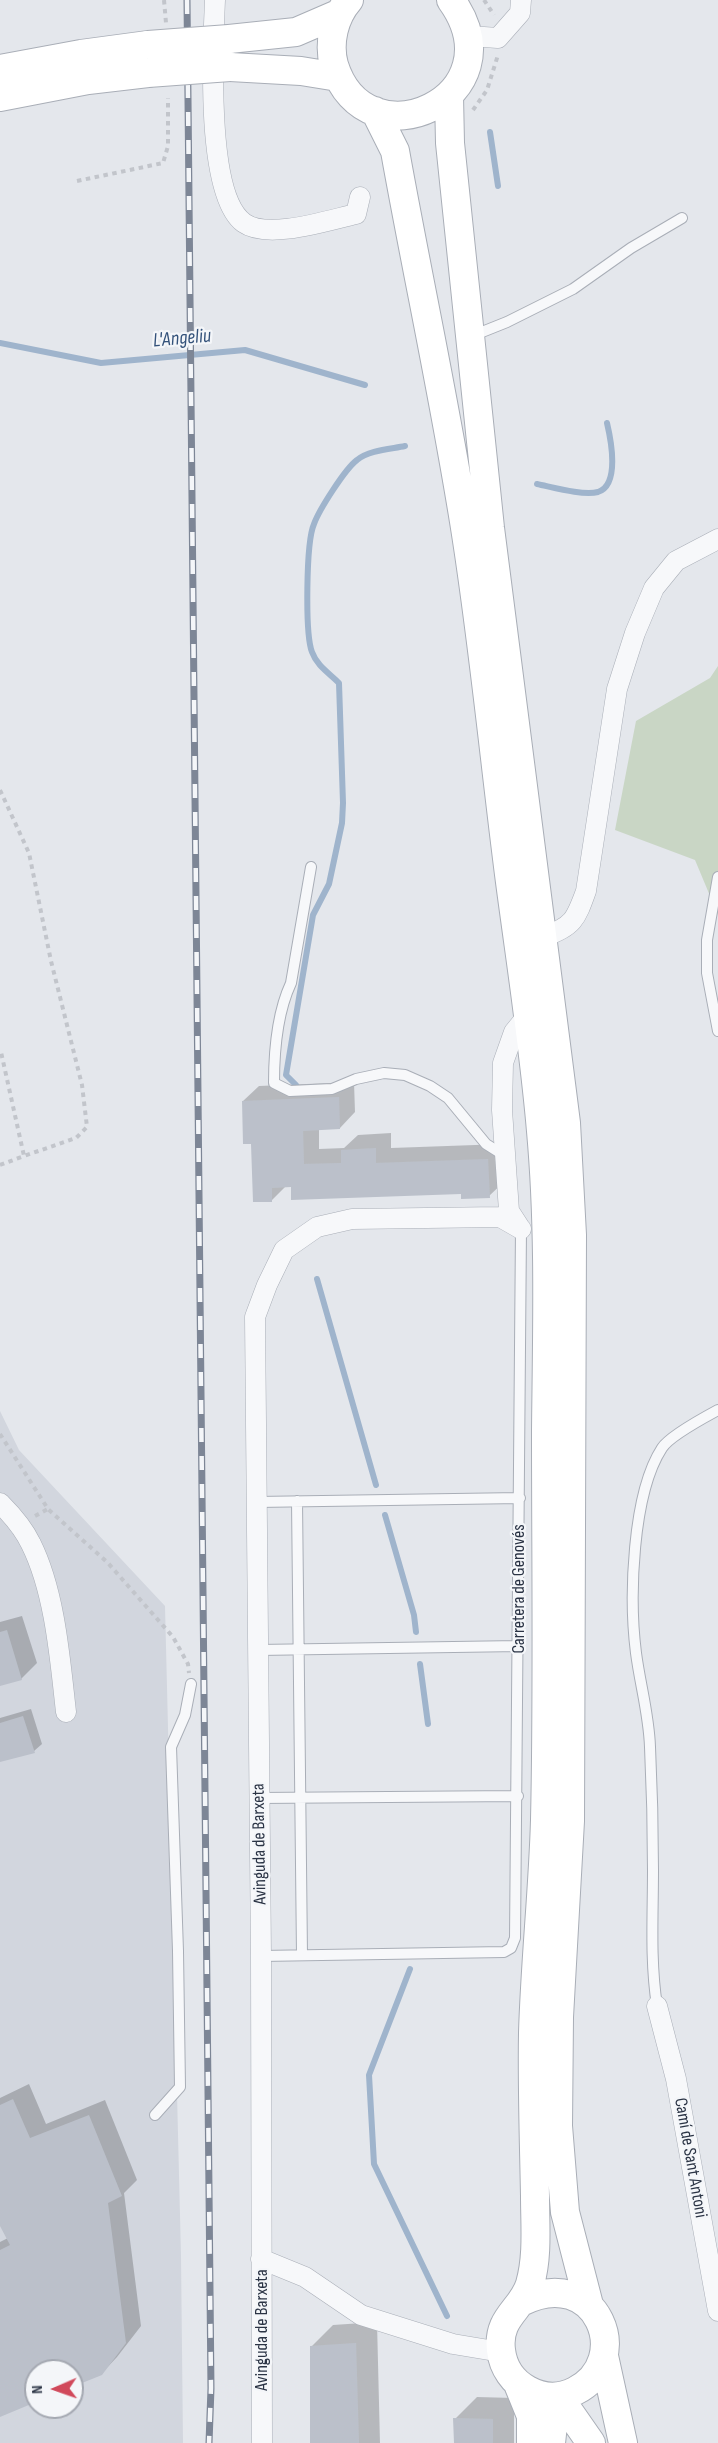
<!DOCTYPE html>
<html>
<head>
<meta charset="utf-8">
<style>
	body { margin:0 }
	#map { position:relative; width:718px; height:2443px; overflow:hidden; background:#e4e7ec; font-family:"Sofia Sans Condensed",sans-serif }
	canvas { display:block }
	.north { position:absolute; left:24px; top:2359px; width:60px; height:60px; box-sizing:border-box; background:#f4f6f9; border:2px solid #a4a8b1; border-radius:50%; rotate:268deg; font-size:16px; font-weight:700; line-height:24px; text-align:center; color:#2b3445 }
	.north::after { content:''; display:block; margin:auto; width:21px; height:27px; background:#d1495b; clip-path:polygon(50% 0,100% 100%,50% 72%,0 100%) }
</style>
</head>
<body>
<div id="map">
<canvas width="718" height="2443"></canvas>
<div class="north">N</div>
</div>
<script>
const c = document.querySelector('canvas').getContext('2d');
c.lineJoin = 'round';
function fill(path, color) {
  c.fillStyle = color;
  c.fill(path, 'evenodd');
}
function stroke(path, color, width, dash) {
  c.strokeStyle = color;
  c.lineWidth = width;
  c.lineCap = dash ? 'butt' : 'round';
  c.setLineDash(dash || []);
  c.stroke(path);
}
function label(font, color, halo, rows, align = 'center') {
  c.font = font + ' "Sofia Sans Condensed",sans-serif';
  c.lineWidth = 4.5;
  c.setLineDash([]);
  c.textBaseline = 'middle';
  c.strokeStyle = halo;
  c.fillStyle = color;
  for (const [text, x, y, turn = 0] of rows) {
    c.save();
    c.translate(x, y);
    c.rotate((+turn || 0) * Math.PI / 180);
    c.textAlign = isNaN(turn) ? turn : align;
    if (halo) c.strokeText(text, 0, 0);
    c.fillText(text, 0, 0);
    c.restore();
  }
}
fill(new Path2D(`
	M0,1411L19,1450L165,1606L181,2256L183,2443H0ZM36,2371H72V2407H36Z`), '#d2d6de');
fill(new Path2D(`
	M718,666V915L695,860L615,830L636,721L710,678Z`), '#c9d6c5');
fill(new Path2D(`
	M354,1082L355,1112L340,1128L319,1129V1149L344,1148L358,1135L391,1133V1148L503,1144L505,1181L489,1196L462,1192L292,1186H286L272,1200L252,1142L243,1101L259,1086Z
	M22,1616L37,1663L21,1679L0,1684V1622Z
	M31,1709L42,1744L34,1751L0,1760V1718Z
	M29,2084L46,2124L105,2100L137,2180L124,2193L141,2326L117,2357L101,2374L72,2386V2371H36V2401L0,2415V2242L8,2238L0,2222V2098Z
	M377,2322L380,2443H312V2346L333,2325Z
	M477,2397L514,2398V2443H456L455,2419Z`), '#0003');
stroke(new Path2D(`
	M490,132L498,186
	M0,343L101,363L245,350L365,385
	M537,484C552,487 583,496 598,492C620,485 611,440 607,423
	M296,1085L286,1075L313,915L329,884L342,823L343,803L339,683C329,673 317,666 312,652C305,634 306,542 314,524C319,510 345,469 357,460C369,450 391,449 405,446
	M317,1279L376,1485
	M385,1515L414,1615L416,1632
	M420,1664L428,1724
	M410,1969L369,2075L374,2164L447,2316`), '#9fb4cc', 6);
fill(new Path2D(`
	M339,1097L340,1129L303,1131L304,1164L341,1163V1150L376,1148V1163L488,1159L490,1198L461,1199V1194L291,1200V1187L272,1188V1202H253L251,1144H243L242,1101Z
	M7,1630L22,1680L0,1686V1632Z
	M23,1716L35,1753L0,1762V1723Z
	M13,2099L30,2138L89,2115L122,2196L108,2203L126,2343L102,2375L72,2387V2371H36V2402L0,2417V2250L10,2245L0,2226V2105Z
	M356,2343L359,2443H310V2346Z
	M453,2418L493,2419V2443H454Z`), '#bbc0ca');
const lane = new Path2D(`
	M472,336L507,322L573,289L631,248L682,218
	M311,867L291,983C277,1013 274,1050 274,1083L290,1091L332,1089L356,1079L384,1073L405,1075L430,1086L448,1098L486,1144L505,1156
	M718,877L707,940V973L718,1031
	M297,1501L302,1955
	M257,1502L520,1498
	M258,1650L519,1646
	M259,1798L518,1796
	M261,1956L504,1952L511,1948L515,1938L521,1229
	M657,2006C650,1960 653,1916 653,1870C653,1829 652,1788 650,1747C649,1715 640,1684 636,1653C629,1598 632,1494 662,1448C669,1437 705,1417 718,1410
	M155,2115L180,2087L178,1951L171,1747L185,1715L191,1684`);
const street = new Path2D(`
	M215,0C213,46 205,195 244,223C268,240 329,220 356,214L360,197
	M469,36L498,38L520,13L521,0
	M543,937C573,927 576,919 586,891L617,689L635,633L654,588L676,561L718,539
	M520,1228L509,1211L502,1110L503,1063L514,1032L527,1016
	M0,1503C12,1515 24,1529 31,1544C55,1592 60,1659 66,1712
	M657,2006L676,2079L718,2311
	M261,2259L305,2277L361,2315L453,2344L501,2352
	M262,2443L261,1956L255,1317L267,1285L284,1250L317,1227L352,1219L500,1217L521,1229`);
const secondary = new Path2D(`
	M349,0C334,17 328,43 334,65C366,168 521,97 451,0
	M229,39L296,32L340,13
	M230,67L301,71L338,77
	M0,69L81,54L148,45
	M449,96L450,143L490,528L566,1123L572,1235L570,1821L559,2017L558,2126L565,2212L589,2305
	M0,97L88,80L148,73
	M375,111L395,151C418,279 446,406 466,534C484,649 495,766 510,882C521,965 534,1048 541,1131C550,1231 547,1331 546,1431C546,1561 548,1691 545,1820C543,1891 535,1962 533,2033C532,2087 534,2142 535,2196C535,2225 538,2256 530,2284C522,2310 497,2317 501,2350C505,2386 544,2407 575,2391C635,2361 598,2263 521,2302
	M604,2356L623,2443
	M518,2384L531,2416V2443
	M559,2397L591,2443
	M551,2443L556,2397`);
stroke(lane, '#a9aeb7', 12);
stroke(street, '#a9aeb7', 21);
stroke(secondary, '#a9aeb7', 30);
stroke(new Path2D(`
	M164,0L166,23
	M484,0L494,15
	M473,110L487,90L498,55
	M77,181L163,163L168,146V98
	M0,790L29,853L51,961L82,1085L87,1127L76,1138L24,1156
	M0,1165L24,1156L1,1052
	M0,1434L48,1509L108,1563L173,1637L188,1664L189,1673
	M35,1516L48,1509`), '#c2c5cb', 4, [4.5, 4.5]);
stroke(lane, '#f7f8fa', 10);
stroke(street, '#f7f8fa', 20);
stroke(secondary, '#fff', 28);
const rail = new Path2D(`
	M187,0L211,2388L209,2443`);
stroke(rail, '#7d8696', 7);
stroke(rail, '#f4f6f9', 4.5, [14]);
const secondaryBridge = new Path2D(`
	M148,45L229,39
	M148,73L230,67`);
stroke(secondaryBridge, '#a9aeb7', 30, []);
stroke(secondaryBridge, '#fff', 28);
label('18px', '#2b3445', '#f4f6f9', [
	["Carretera de Genovés",519,1589,-90],
	["Avinguda de Barxeta",260,1844,-91],
	["Camí de Sant Antoni",690,2158,80],
	["Avinguda de Barxeta",262,2330,-90]
]);
label('italic 20px', '#34527a', '#f4f6f9', [
	["L'Angeliu",182,339,-5]
]);
</script>
</body>
</html>
